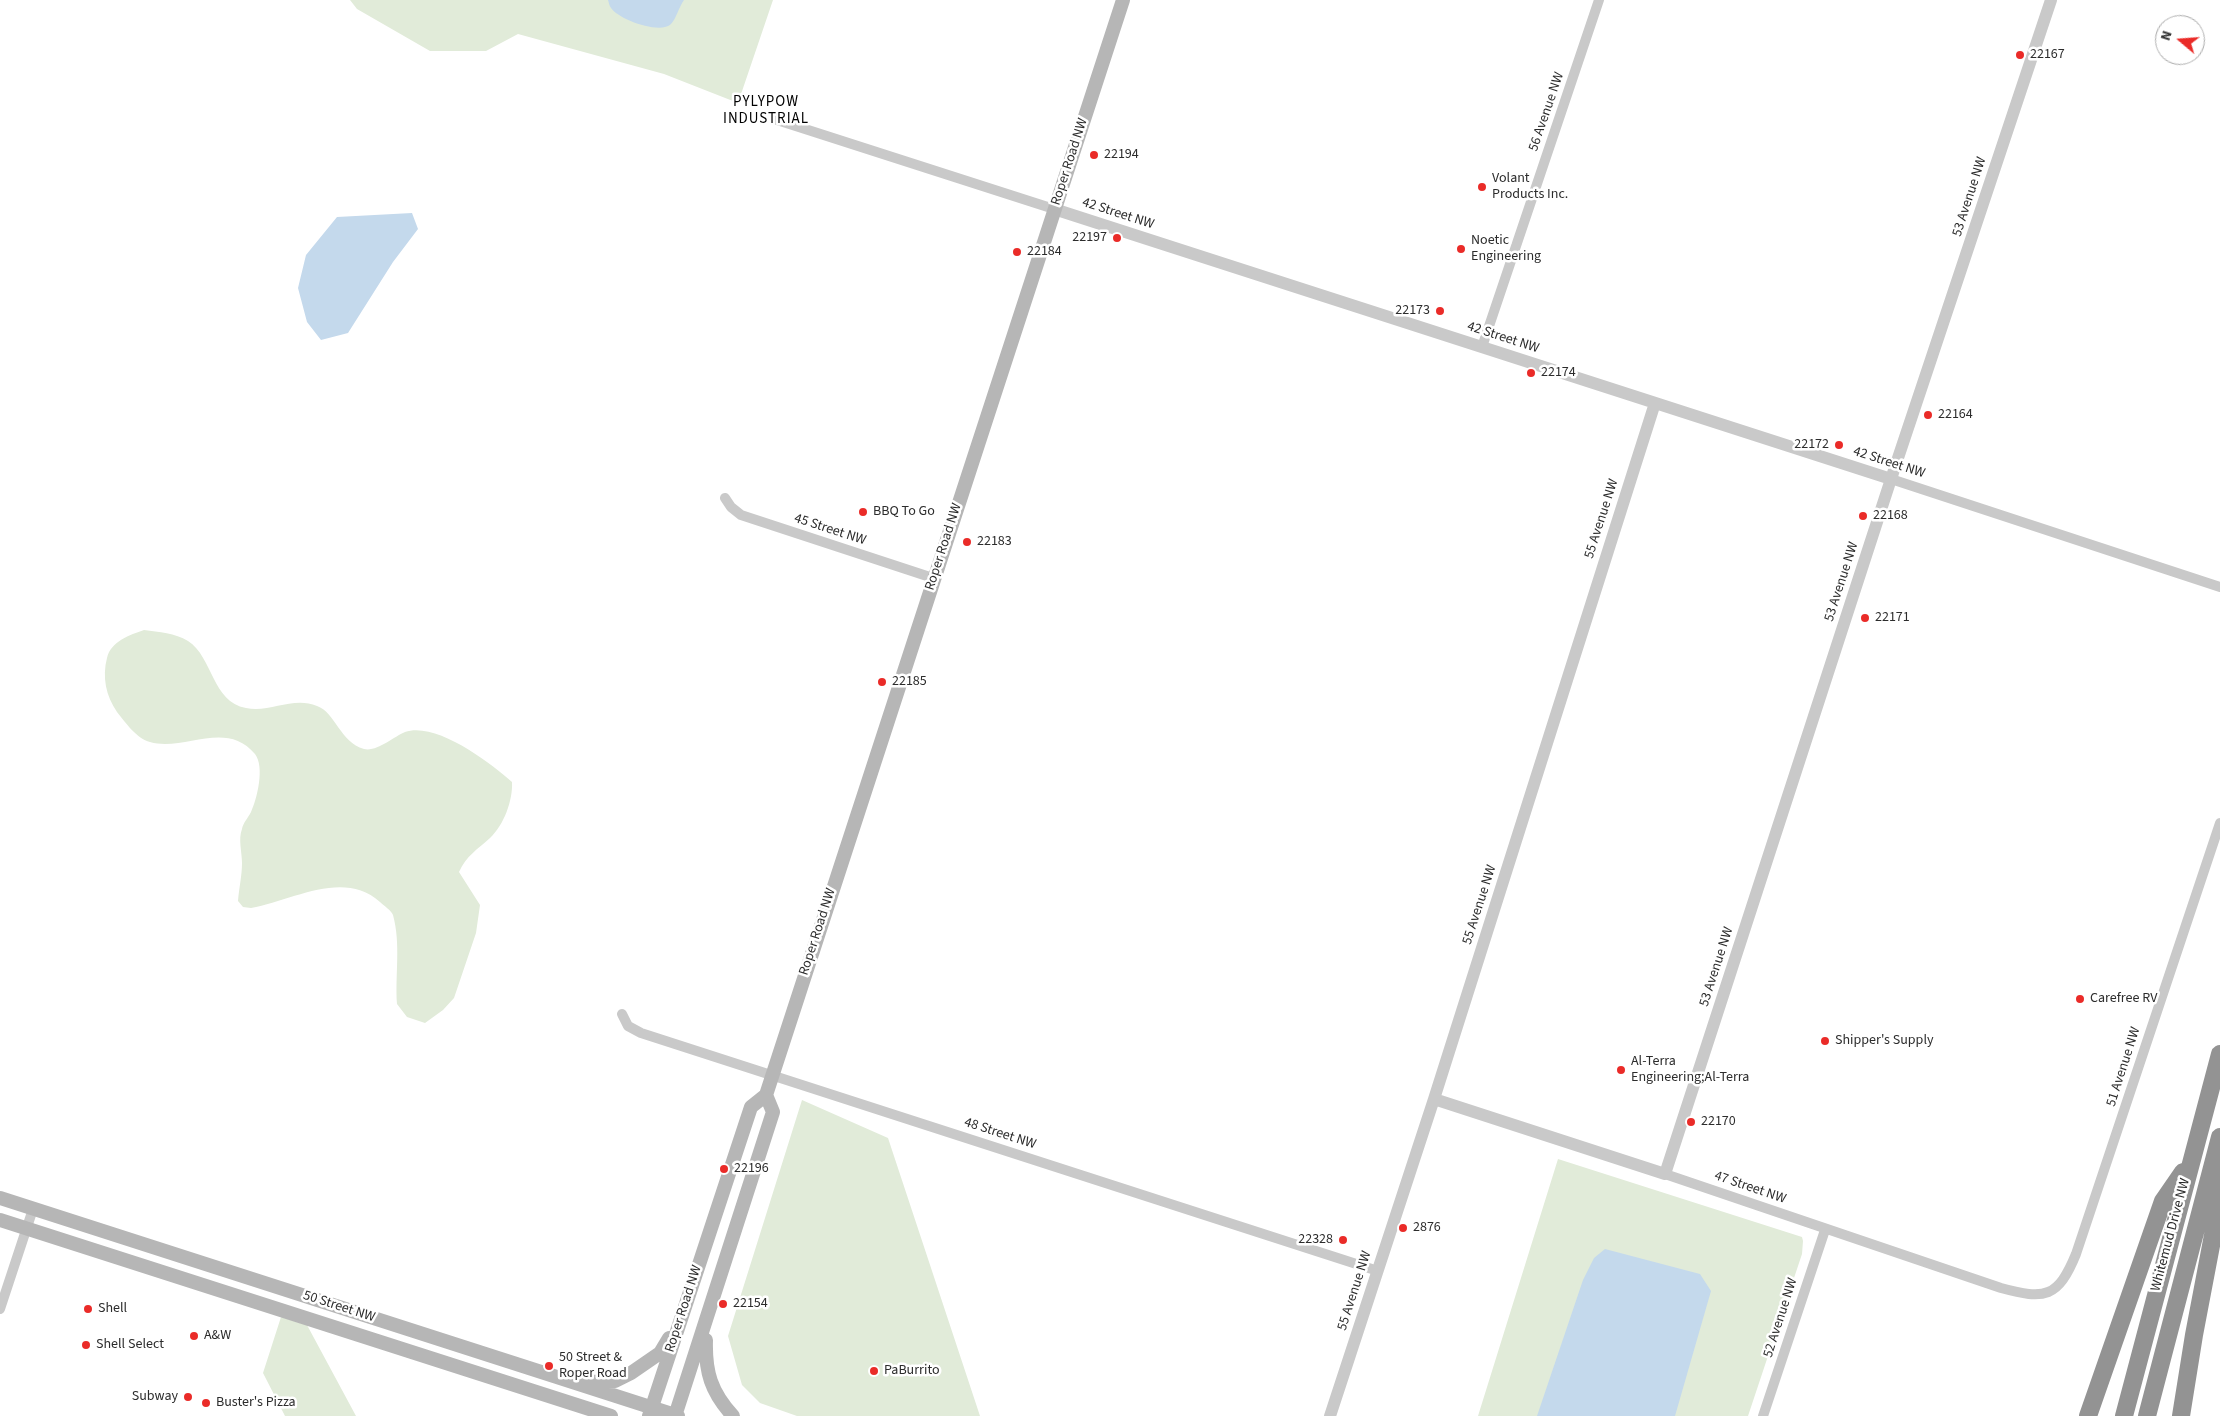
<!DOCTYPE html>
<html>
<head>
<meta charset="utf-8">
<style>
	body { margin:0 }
	#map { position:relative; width:2220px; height:1416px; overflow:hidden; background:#fff; font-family:"Source Sans 3",sans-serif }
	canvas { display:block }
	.north { position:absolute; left:2155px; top:15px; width:50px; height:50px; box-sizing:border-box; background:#fff; border:1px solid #ababab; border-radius:50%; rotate:288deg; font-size:14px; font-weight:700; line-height:20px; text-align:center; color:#2c2c2c }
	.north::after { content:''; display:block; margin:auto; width:18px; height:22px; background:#ea2b28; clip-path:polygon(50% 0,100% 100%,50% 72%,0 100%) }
</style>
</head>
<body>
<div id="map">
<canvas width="2220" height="1416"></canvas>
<div class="north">N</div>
</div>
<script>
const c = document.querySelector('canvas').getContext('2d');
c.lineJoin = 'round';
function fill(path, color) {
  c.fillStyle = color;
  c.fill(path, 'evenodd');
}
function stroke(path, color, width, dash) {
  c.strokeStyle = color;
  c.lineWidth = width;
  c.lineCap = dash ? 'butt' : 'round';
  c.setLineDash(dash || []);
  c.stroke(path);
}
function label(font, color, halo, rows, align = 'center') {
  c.font = font + ' "Source Sans 3",sans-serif';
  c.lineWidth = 5;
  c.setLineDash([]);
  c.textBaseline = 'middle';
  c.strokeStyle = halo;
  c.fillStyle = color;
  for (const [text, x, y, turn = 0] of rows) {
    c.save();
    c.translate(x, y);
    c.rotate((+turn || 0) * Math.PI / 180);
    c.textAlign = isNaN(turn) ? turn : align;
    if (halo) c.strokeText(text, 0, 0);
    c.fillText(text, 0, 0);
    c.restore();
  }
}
fill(new Path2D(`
	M350,0H773L738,103L664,74L518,34L486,51H430L357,9Z
	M144,630C159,632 175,633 188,641C213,657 212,702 246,708C270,713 293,696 317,706C335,712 340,742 364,749C377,752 393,737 405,732C435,721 490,762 512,782C513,800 504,825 490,838C478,849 466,856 459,872L480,905L476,933L454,998L443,1010L425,1023L407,1017L397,1004C395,974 401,944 393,915C391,910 384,906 380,902C343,869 292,901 251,908L243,907L238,901C239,888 242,876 242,863C242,852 238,839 242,829C243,823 248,818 251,812C257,799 265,767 255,754C226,719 184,752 150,742C137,739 125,722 117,712C106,696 102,677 107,658C111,641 130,635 144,630Z
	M802,1100L888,1138L980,1416H797L760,1403L742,1385L728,1336Z
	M1558,1159L1802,1237L1803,1241L1802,1254L1748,1416H1478Z
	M281,1317L307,1325L356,1416H285L263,1373Z`), '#e1ebd9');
fill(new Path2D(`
	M608,0H684C679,7 676,19 671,24C660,35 618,19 611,8C609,5 609,3 608,0Z
	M412,213L418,229L393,262L348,333L321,340L307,322L298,288L306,255L337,217Z
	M1605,1249L1700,1274L1711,1291L1675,1416H1537L1583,1280L1594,1258Z`), '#c4d9ec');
stroke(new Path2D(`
	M777,120L1054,209
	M1482,347L1599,0
	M1891,479L2220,587
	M725,498L731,507L741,515L933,578
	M622,1014L628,1026L641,1033L1378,1271
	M1665,1174L2001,1288C2045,1300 2058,1298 2076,1254L2220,823
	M0,1309L33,1209
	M1763,1416L1825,1230`), '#c9c9c9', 10);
stroke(new Path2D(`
	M1054,209L1891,479
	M1434,1099L1665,1174L1891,479L2051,0
	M1330,1416L1434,1099L1655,403`), '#c9c9c9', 12);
stroke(new Path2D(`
	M0,1198L678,1416
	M0,1220L611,1416
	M706,1340C705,1372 711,1392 733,1416
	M587,1382L615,1381L631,1373L660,1353L669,1338
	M649,1416L751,1107L766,1095L1123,0
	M675,1416L773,1112L766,1095`), '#b6b6b6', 14);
stroke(new Path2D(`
	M2088,1416L2163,1201L2183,1172
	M2124,1416L2220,1054
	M2147,1416L2220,1137
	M2181,1416L2194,1335L2218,1209L2214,1175`), '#939393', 18);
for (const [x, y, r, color] of [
	[2020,55,5,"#ea2b28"],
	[1094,155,5,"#ea2b28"],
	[1482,187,5,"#ea2b28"],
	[1117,238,5,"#ea2b28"],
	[1461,249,5,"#ea2b28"],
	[1017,252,5,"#ea2b28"],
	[1440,311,5,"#ea2b28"],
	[1531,373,5,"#ea2b28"],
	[1928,415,5,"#ea2b28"],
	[1839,445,5,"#ea2b28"],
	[863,512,5,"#ea2b28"],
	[1863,516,5,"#ea2b28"],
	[967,542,5,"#ea2b28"],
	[1865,618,5,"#ea2b28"],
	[882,682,5,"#ea2b28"],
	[2080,999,5,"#ea2b28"],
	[1825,1041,5,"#ea2b28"],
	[1621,1070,5,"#ea2b28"],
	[1691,1122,5,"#ea2b28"],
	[724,1169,5,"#ea2b28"],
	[1403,1228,5,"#ea2b28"],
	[1343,1240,5,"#ea2b28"],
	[723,1304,5,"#ea2b28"],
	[88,1309,5,"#ea2b28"],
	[194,1336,5,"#ea2b28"],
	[86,1345,5,"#ea2b28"],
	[549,1366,5,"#ea2b28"],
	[874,1371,5,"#ea2b28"],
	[188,1397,5,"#ea2b28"],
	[206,1403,5,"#ea2b28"]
]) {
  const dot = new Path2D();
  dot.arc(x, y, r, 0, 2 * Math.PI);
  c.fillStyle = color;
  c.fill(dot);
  stroke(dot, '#fff', 2);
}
label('14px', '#2c2c2c', '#fff', [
	["22167",2030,55],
	["22194",1104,155],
	["Volant",1492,179],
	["Products Inc.",1492,195],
	["22197",1107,238,"right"],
	["Noetic",1471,241],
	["Engineering",1471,257],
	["22184",1027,252],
	["22173",1430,311,"right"],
	["22174",1541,373],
	["22164",1938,415],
	["22172",1829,445,"right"],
	["BBQ To Go",873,512],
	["22168",1873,516],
	["22183",977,542],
	["22171",1875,618],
	["22185",892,682],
	["Carefree RV",2090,999],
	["Shipper's Supply",1835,1041],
	["Al-Terra",1631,1062],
	["Engineering;Al-Terra",1631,1078],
	["22170",1701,1122],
	["22196",734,1169],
	["2876",1413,1228],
	["22328",1333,1240,"right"],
	["22154",733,1304],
	["Shell",98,1309],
	["A&W",204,1336],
	["Shell Select",96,1345],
	["50 Street &",559,1358],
	["Roper Road",559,1374],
	["PaBurrito",884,1371],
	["Subway",178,1397,"right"],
	["Buster's Pizza",216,1403]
], 'left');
label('14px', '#2c2c2c', '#fff', [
	["56 Avenue NW",1547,112,-71],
	["Roper Road NW",1070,162,-72],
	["53 Avenue NW",1970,197,-72],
	["42 Street NW",1118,214,18],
	["42 Street NW",1503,338,18],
	["42 Street NW",1889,463,18],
	["55 Avenue NW",1602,519,-72],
	["45 Street NW",830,530,18],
	["Roper Road NW",944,547,-72],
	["53 Avenue NW",1842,582,-72],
	["55 Avenue NW",1480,905,-72],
	["Roper Road NW",818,932,-72],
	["53 Avenue NW",1717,967,-72],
	["51 Avenue NW",2124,1067,-72],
	["48 Street NW",1000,1134,18],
	["47 Street NW",1750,1188,19],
	["Whitemud Drive NW",2171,1235,-75],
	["55 Avenue NW",1355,1291,-72],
	["50 Street NW",339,1307,18],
	["Roper Road NW",684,1309,-72],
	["52 Avenue NW",1781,1318,-72]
]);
c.letterSpacing = '1px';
label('15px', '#000', '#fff', [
	["PYLYPOW",766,103],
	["INDUSTRIAL",766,120]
]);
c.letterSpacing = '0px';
</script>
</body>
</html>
